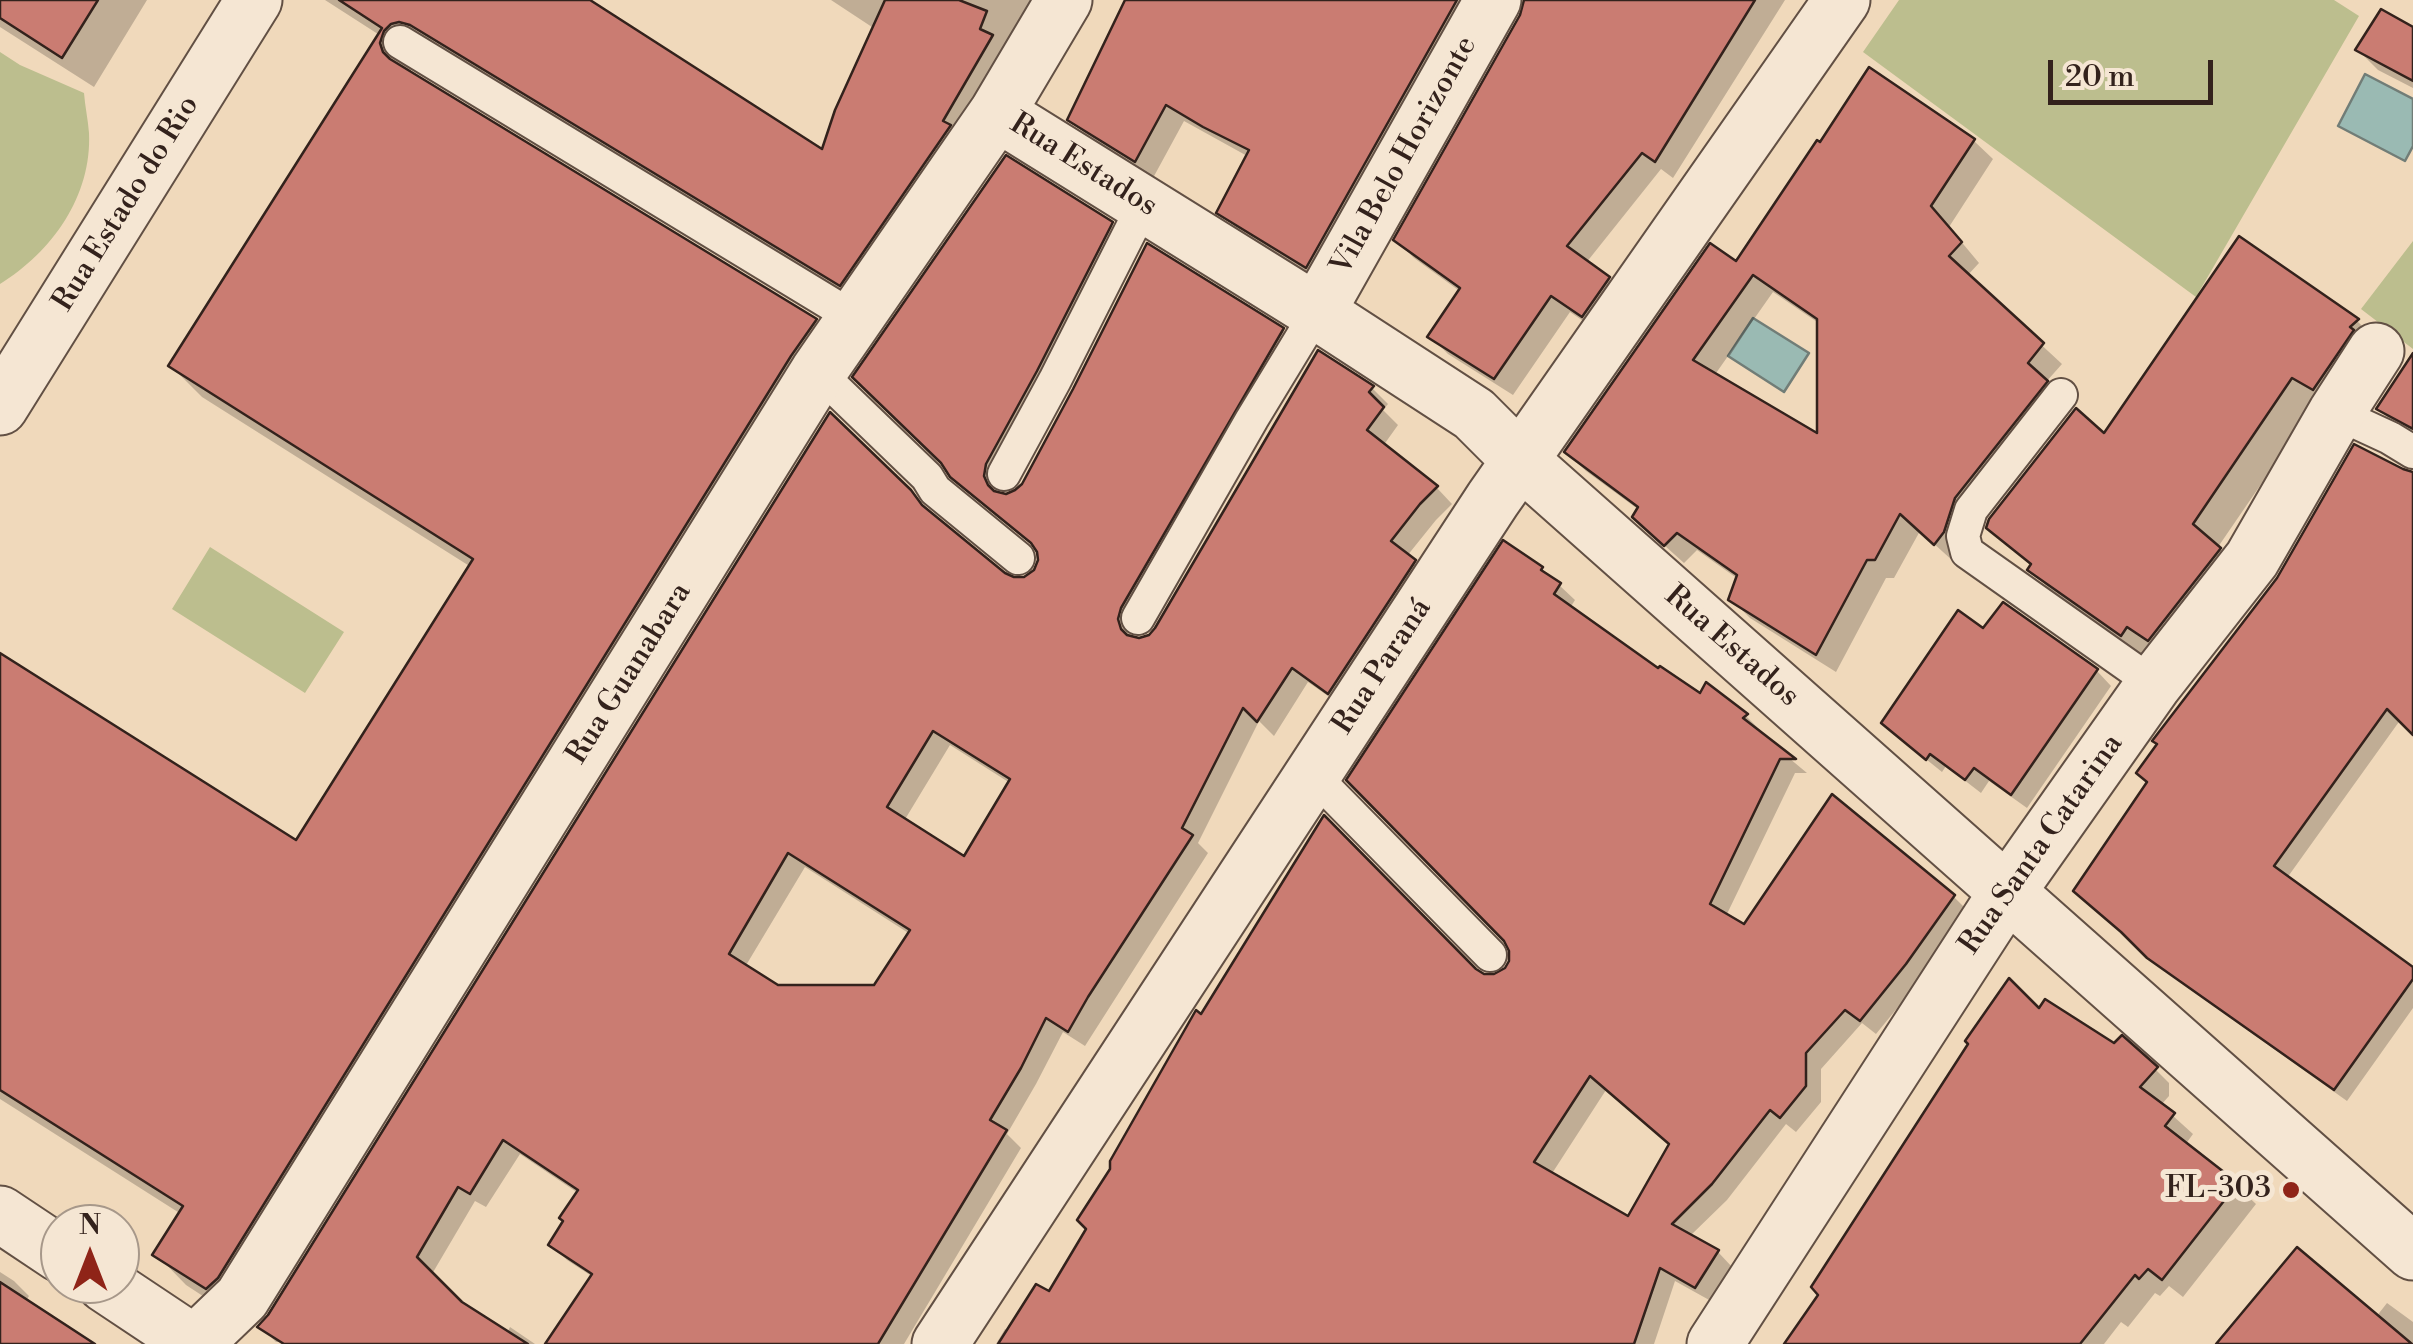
<!DOCTYPE html>
<html>
<head>
<meta charset="utf-8">
<style>
	body { margin:0 }
	#map { position:relative; width:2413px; height:1344px; overflow:hidden; background:#f0d9bb; font-family:"Libre Bodoni",serif }
	canvas { display:block }
	.north { position:absolute; left:40px; top:1204px; width:100px; height:100px; box-sizing:border-box; background:#f5e6d3; border:2px solid #a7988a; border-radius:50%; rotate:0deg; font-size:28px; font-weight:700; line-height:40px; text-align:center; color:#33221c }
	.north::after { content:''; display:block; margin:auto; width:35px; height:45px; background:#8f2418; clip-path:polygon(50% 0,100% 100%,50% 72%,0 100%) }
	.scale { position:absolute; left:2048px; top:60px; width:165px; height:45px; box-sizing:border-box; border:5px solid #33221c; border-top:0; padding-left:12px; font-size:30px; line-height:35px; white-space:nowrap; color:#33221c; -webkit-text-stroke:8px #f5e6d3; paint-order:stroke }
</style>
</head>
<body>
<div id="map">
<canvas width="2413" height="1344"></canvas>
<div class="north">N</div>
<div class="scale">20 m</div>
</div>
<script>
const c = document.querySelector('canvas').getContext('2d');
c.lineJoin = 'round';
function fill(path, color) {
  c.fillStyle = color;
  c.fill(path, 'evenodd');
}
function stroke(path, color, width, dash) {
  c.strokeStyle = color;
  c.lineWidth = width;
  c.lineCap = dash ? 'butt' : 'round';
  c.setLineDash(dash || []);
  c.stroke(path);
}
function label(font, color, halo, rows, align = 'center') {
  c.font = font + ' "Libre Bodoni",serif';
  c.lineWidth = 10;
  c.setLineDash([]);
  c.textBaseline = 'middle';
  c.strokeStyle = halo;
  c.fillStyle = color;
  for (const [text, x, y, turn = 0] of rows) {
    c.save();
    c.translate(x, y);
    c.rotate((+turn || 0) * Math.PI / 180);
    c.textAlign = isNaN(turn) ? turn : align;
    if (halo) c.strokeText(text, 0, 0);
    c.fillText(text, 0, 0);
    c.restore();
  }
}
fill(new Path2D(`
	M1899,0H2334L2359,16L2196,297L1863,52Z
	M0,52L20,65L84,93C85,106 88,120 89,133C92,196 52,252 0,284Z
	M2413,241V349L2361,309Z
	M210,547L344,632L305,693L172,609Z`), '#bcbe8e');
const water = new Path2D(`
	M2365,74L2413,99V146L2405,161L2338,126Z
	M1753,318L1809,353L1784,392L1728,356Z`);
fill(water, '#9abab3');
stroke(water, '#717d77', 2.5);
fill(new Path2D(`
	M0,0H147L94,87L0,27Z
	M325,0H586L824,153L875,29L831,0H1061L871,315L413,64L410,74L815,321L846,351L238,1319L186,1285L156,1254L181,1214L0,1099V656L297,843L471,567L202,397L171,366L381,36Z
	M1129,0H1486L1324,284L1238,230L1220,212L1249,157L1184,121L1153,178L1088,137L1070,119Z
	M1527,0H1785L1673,178L1661,169L1586,263L1609,279L1626,297L1601,333L1570,312L1513,395L1448,354L1430,336L1461,292L1414,258L1396,240L1523,16Z
	M2413,29V88L2378,70L2358,50Z
	M1974,141L1993,159L1949,227L1979,263L1967,276L2062,364L2046,382L2065,401L1954,562L1920,531L1894,578H1886L1836,672L1750,618L1731,599L1738,579L1697,550L1684,563L1654,536L1639,510L1586,471L1567,452L1736,264ZM1773,292L1820,324V438L1714,376Z
	M1111,224L1127,240L1001,481L999,493L1006,496L1282,330L1298,346L1136,624L1134,639L1150,637L1372,388L1388,404L1383,410L1398,425L1383,446L1437,488L1452,504L1436,520L1407,556L1430,577L1345,708L1308,682L1274,736L1259,721L1198,843L1208,853L1085,1046L1063,1032L1036,1084L1007,1134L1021,1148L904,1344H548L593,1277L567,1260L551,1244L578,1193L520,1154L486,1207L475,1201L432,1274L461,1303L507,1333L510,1327L535,1344L276,1342L261,1327L910,491L933,517L1004,576L1025,579L1036,571L1040,561L1037,548L969,492ZM950,745L1010,783L965,860L904,821ZM805,867L910,934L876,987H777L745,967Z
	M2240,240L2357,321L2382,345L2318,401L2218,547L2243,575L2146,659L2054,594L2030,569L2032,567L1989,527L2104,437Z
	M2413,373V433L2391,421L2379,409Z
	M2413,474V731L2401,719L2287,878L2413,970V1008L2347,1101L2163,970L2136,944Z
	M1542,569L1575,600L1570,608L1659,671L1700,696L1707,686L1746,716L1761,731L1759,733L1807,773H1795L1726,916L1745,927L1954,897L1969,912L1921,979L1876,1034L1862,1023L1821,1069V1102L1796,1132L1786,1124L1727,1200L1690,1236L1718,1252L1733,1268L1711,1301L1675,1281L1654,1344H996L1005,1329L1009,1331L1050,1294L1089,1230L1202,1018L1483,976L1495,977L1506,970L1512,950L1506,939L1349,780ZM1606,1090L1671,1145L1629,1220L1551,1175Z
	M2003,605L2097,671L2111,686L2027,808L1989,781L1981,793L1946,766L1942,772L1906,743Z
	M2039,1012L2149,1063L2169,1083V1096L2161,1105L2193,1134L2185,1145L2236,1185L2256,1204L2183,1297L2169,1286L2160,1296L2155,1293L2128,1327L2121,1322L2104,1344H1786Z
	M0,1272L14,1281L29,1296L26,1301L92,1344H0Z
	M2387,1303L2413,1322V1344H2221L2376,1317Z`), '#0003');
const building = new Path2D(`
	M0,0H98L62,58L0,18Z
	M339,0H590L822,149L835,110L885,0H959L987,11L980,29L993,35L943,121L951,125L840,286L410,25L399,22L391,24L384,31L380,43L383,52L390,59L817,319L791,356L218,1278L206,1289L152,1255L183,1206L0,1090V653L296,840L473,559L168,366L382,28Z
	M1125,0H1457L1306,268L1216,213L1249,150L1203,127L1166,105L1135,162L1067,120Z
	M1524,0H1755L1655,162L1642,153L1567,246L1610,277L1582,317L1551,296L1494,379L1427,337L1460,288L1393,240L1520,15Z
	M2381,9L2413,27V81L2355,50Z
	M1869,67L1975,139L1931,206L1962,242L1949,256L2044,343L2028,363L2048,381L1955,498L1944,532L1934,545L1900,514L1875,560H1867L1816,655L1728,600L1737,575L1677,533L1664,546L1632,517L1638,507L1564,452L1710,243L1736,261L1817,140L1820,142ZM1753,275L1817,319V433L1693,360Z
	M1006,155L1113,222L1037,371L986,464L984,476L988,485L994,491L1006,494L1015,490L1022,484L1073,389L1147,243L1284,328L1121,608L1118,619L1121,629L1127,635L1139,638L1149,635L1155,628L1318,350L1374,386L1369,392L1384,407L1367,430L1438,486L1420,504L1391,541L1416,560L1328,694L1292,668L1257,722L1243,708L1182,828L1193,835L1088,997L1068,1032L1046,1018L1021,1068L990,1120L1007,1130L878,1344H545L592,1274L548,1245L563,1221L559,1218L578,1190L503,1140L470,1194L458,1187L417,1257L462,1302L528,1344H284L257,1327L268,1315L830,412L911,490L922,505L1005,573L1014,577H1024L1034,570L1038,560L1037,552L1031,543L950,477L941,463L852,377ZM933,731L1010,779L964,856L887,807ZM788,853L910,930L874,985H778L729,954Z
	M2239,236L2359,319L2350,327L2354,330L2313,390L2292,378L2193,524L2221,548L2148,641L2127,627L2121,636L2027,570L2031,564L1986,528L1989,519L2076,408L2104,433Z
	M2413,353V429L2376,409Z
	M2354,444L2403,469L2413,472V735L2387,709L2274,866L2413,967V979L2334,1090L2147,958L2121,932L2073,891L2147,782L2136,773L2157,744L2152,741L2277,578Z
	M1503,540L1543,567L1541,570L1561,583L1554,594L1658,668L1660,666L1700,693L1706,682L1748,714L1743,718L1796,759H1780L1710,904L1744,924L1832,794L1955,895L1906,964L1860,1021L1845,1010L1806,1053V1086L1780,1118L1770,1110L1712,1184L1672,1224L1719,1250L1695,1288L1660,1268L1634,1344H998L1036,1284L1049,1291L1086,1229L1077,1220L1110,1169V1161L1196,1010L1201,1014L1324,815L1476,969L1484,974H1494L1505,968L1509,961V951L1504,941L1346,780ZM1590,1076L1669,1144L1628,1216L1534,1162Z
	M2003,602L2098,669L2011,795L1974,768L1965,780L1930,754L1926,760L1881,723L1958,610L1983,628Z
	M2009,978L2039,1008L2045,999L2114,1043L2122,1035L2158,1067L2140,1087L2175,1113L2165,1126L2238,1183L2162,1280L2148,1269L2139,1279L2135,1275L2080,1344H1784L1818,1295L1811,1287L1968,1044L1965,1041Z
	M2297,1247L2412,1344H2216Z
	M0,1282L95,1344H0Z`);
fill(building, '#ca7c72');
stroke(building, '#33221c', 2.5);
const lane = new Path2D(`
	M400,42L856,319
	M818,372L927,477L935,490L1018,558
	M2061,395L1971,510L1963,536L1967,552L2154,684
	M2336,413L2390,438L2413,452
	M1004,474L1055,380L1144,204
	M1138,618L1252,419L1317,312
	M1313,775L1490,955`);
const street = new Path2D(`
	M997,113L1317,312L1474,414L1520,460L2413,1252
	M1317,312L1493,0
	M0,407L254,0
	M0,1214L60,1254
	M105,1284L195,1344
	M194,1344L242,1298L818,372L997,113L1064,0
	M940,1344L1493,499L1842,0
	M1715,1344L2008,891L2154,684L2252,559L2336,413L2376,351`);
stroke(lane, '#625044', 36);
stroke(street, '#625044', 59);
stroke(lane, '#f5e6d3', 32);
stroke(street, '#f5e6d3', 55);
for (const [x, y, r, color] of [
	[2291,1190,10,"#8f2418"]
]) {
  const dot = new Path2D();
  dot.arc(x, y, r, 0, 2 * Math.PI);
  c.fillStyle = color;
  c.fill(dot);
  stroke(dot, '#f5e6d3', 4);
}
label('30px', '#33221c', '#f5e6d3', [
	["Vila Belo Horizonte",1405,156,-61],
	["Rua Estados",1083,166,32],
	["Rua Estado do Rio",127,204,-58],
	["Rua Estados",1731,647,41],
	["Rua Paraná",1383,667,-57],
	["Rua Guanabara",630,674,-58],
	["Rua Santa Catarina",2042,845,-55]
]);
label('30px', '#33221c', '#f5e6d3', [
	["FL-303",2271,1190]
], 'right');
</script>
</body>
</html>
